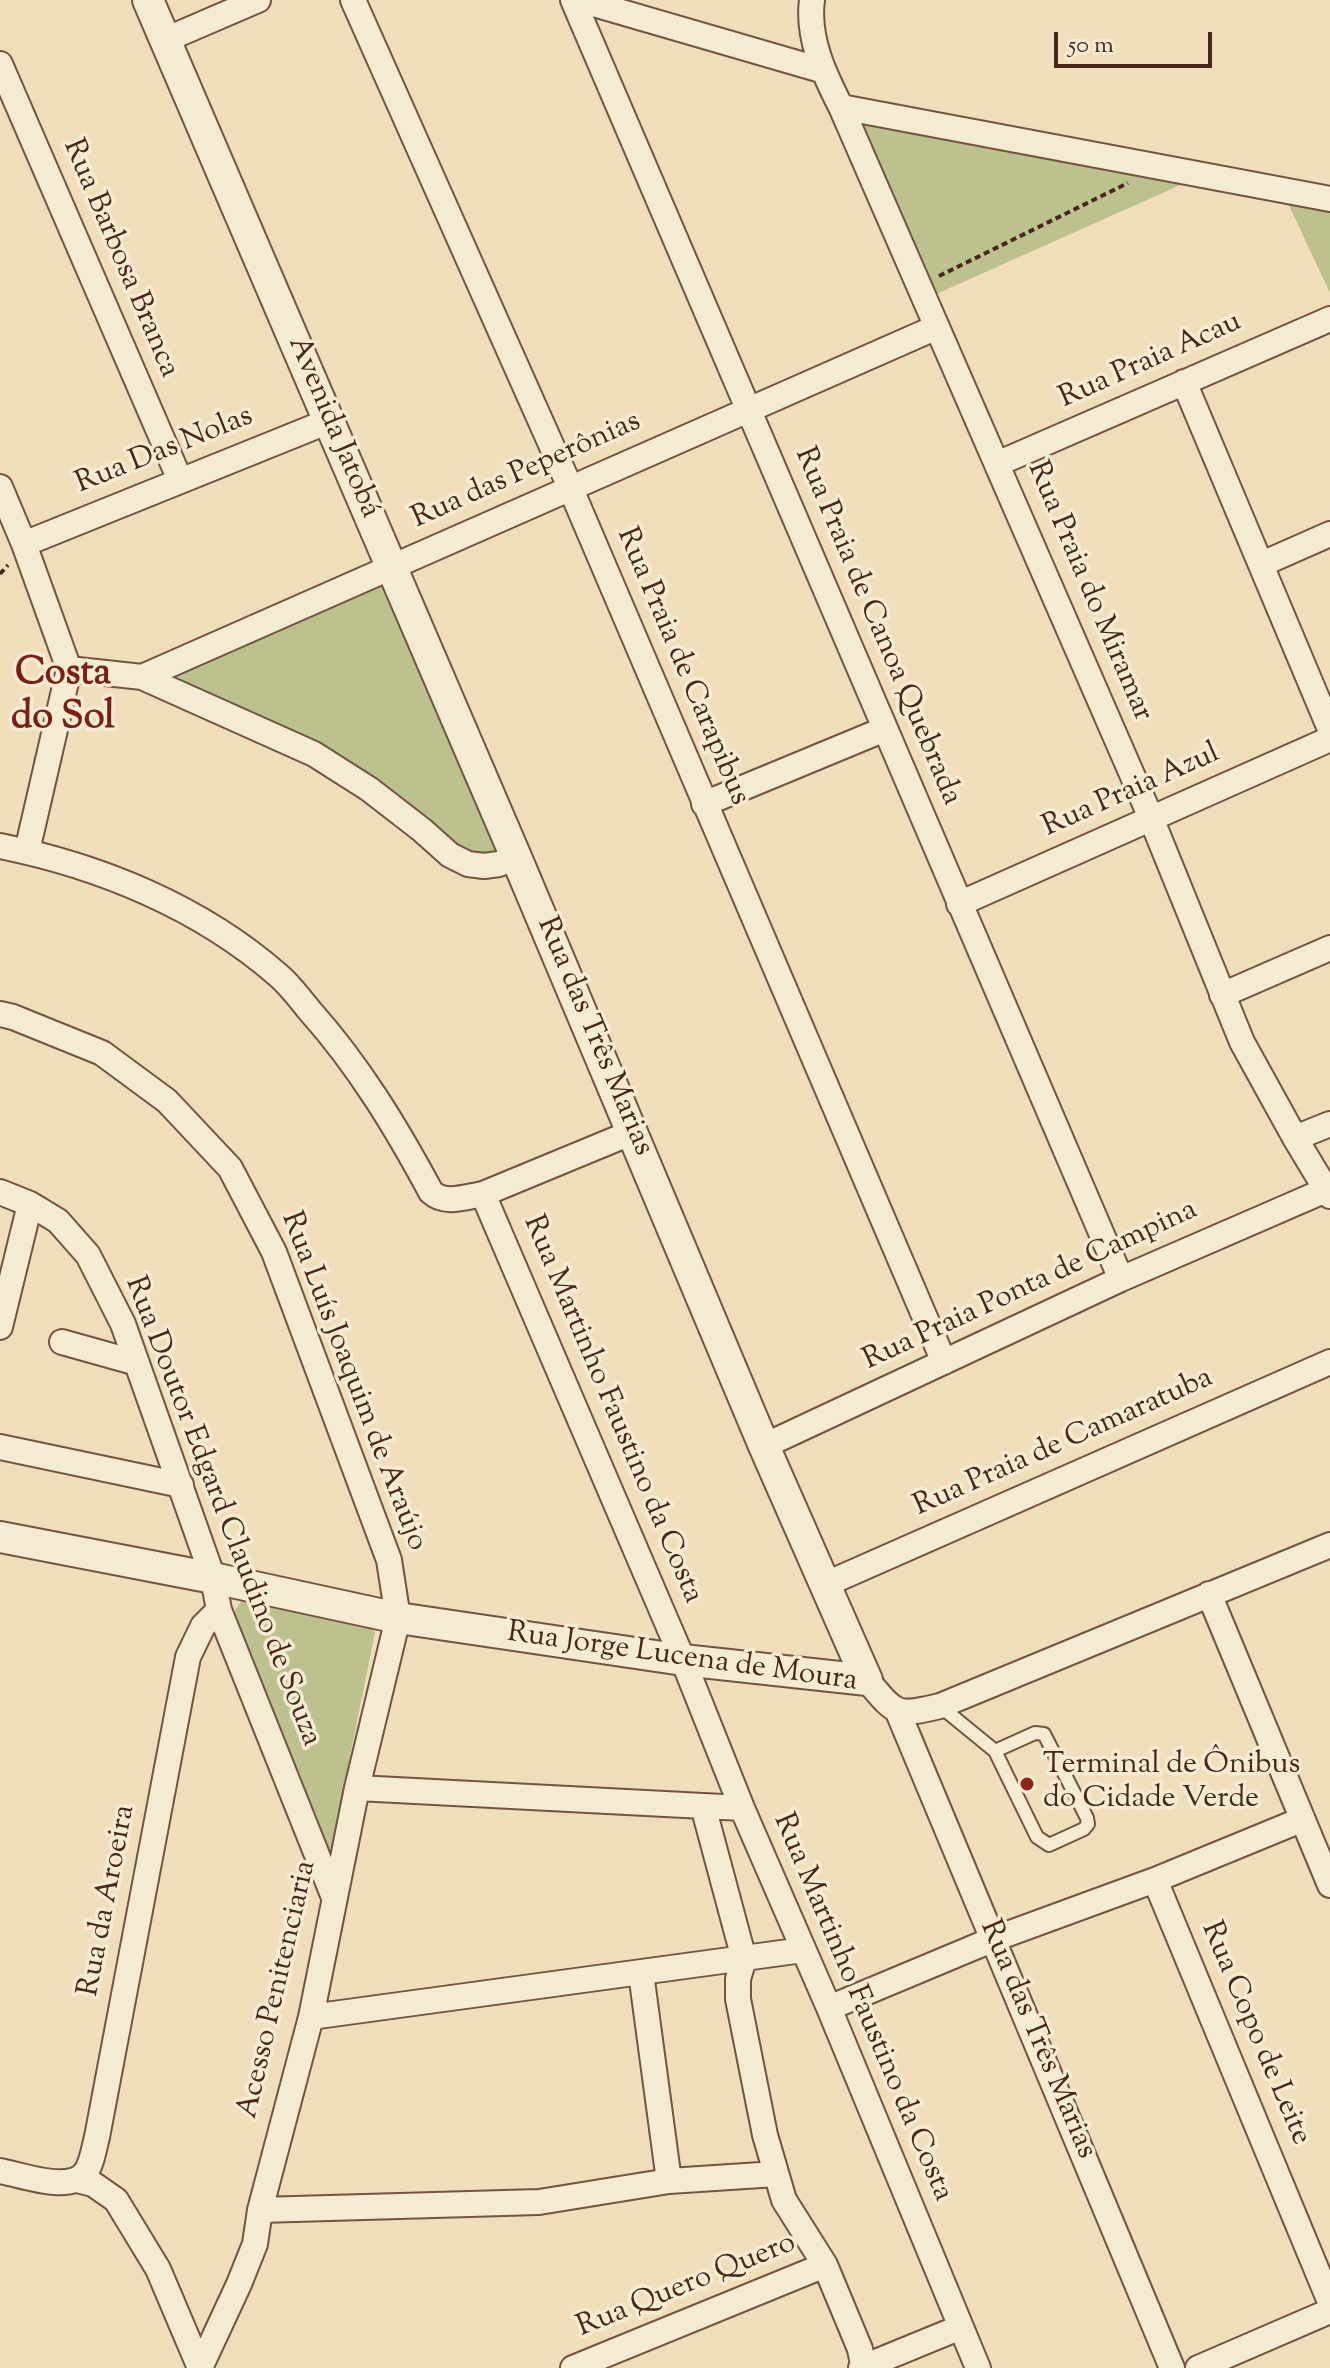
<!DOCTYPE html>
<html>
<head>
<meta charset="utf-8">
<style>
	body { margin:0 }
	#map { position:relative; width:1330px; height:2368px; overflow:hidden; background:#f0deba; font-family:"Sorts Mill Goudy",serif }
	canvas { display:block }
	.scale { position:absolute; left:1054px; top:32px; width:158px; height:36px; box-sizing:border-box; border:4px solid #482619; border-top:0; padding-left:10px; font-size:24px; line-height:28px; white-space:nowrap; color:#482619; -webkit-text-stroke:6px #f5ead2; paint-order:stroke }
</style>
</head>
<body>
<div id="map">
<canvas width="1330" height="2368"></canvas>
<div class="scale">50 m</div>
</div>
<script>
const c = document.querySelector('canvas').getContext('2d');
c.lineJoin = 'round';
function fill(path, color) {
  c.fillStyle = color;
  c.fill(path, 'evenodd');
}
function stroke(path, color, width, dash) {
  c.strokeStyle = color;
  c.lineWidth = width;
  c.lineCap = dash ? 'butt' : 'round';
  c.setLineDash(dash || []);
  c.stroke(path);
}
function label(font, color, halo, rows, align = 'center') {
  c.font = font + ' "Sorts Mill Goudy",serif';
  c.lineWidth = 7;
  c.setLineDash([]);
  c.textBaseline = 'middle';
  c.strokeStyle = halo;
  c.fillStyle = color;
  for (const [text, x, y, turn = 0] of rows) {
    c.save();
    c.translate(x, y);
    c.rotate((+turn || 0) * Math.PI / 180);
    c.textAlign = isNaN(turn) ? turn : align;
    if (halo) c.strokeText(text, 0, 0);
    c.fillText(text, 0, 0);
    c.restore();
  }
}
fill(new Path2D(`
	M864,122L1187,182L934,295L860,125Z
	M1287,201L1330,209V293Z
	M386,584L498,851L492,855L472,856L172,678L177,670Z
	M243,1599L369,1624L375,1633L331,1849L325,1845L235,1619V1610Z`), '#bcc18e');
const service = new Path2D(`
	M940,1706L995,1751L1037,1837L1049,1845L1084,1829L1088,1824L1087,1818L1044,1734L1035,1733L995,1751`);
const minor = new Path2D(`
	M353,0L570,487L944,1362
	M573,0L1121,1279
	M580,0L821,70
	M812,0C807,38 824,74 841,107L1151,818L1242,1042L1295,1138L1330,1196
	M165,40L258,0
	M0,64L180,480
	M841,107L1330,199
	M1184,382L1330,729
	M997,464L1330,319
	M0,487L24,544L69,669L27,851
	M24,544L329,421
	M1262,564L1330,534
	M69,669L142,677L314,754L369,789L422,830L450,855L468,864L484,866L499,864L516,857
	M142,677L937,327
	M704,804L885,729
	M0,846C100,866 200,907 278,975C290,985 300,999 310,1011C359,1066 396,1127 431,1192C445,1205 465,1197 483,1194L683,1660L742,1808L829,2008L978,2368
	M959,904L1330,739
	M1222,995L1330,948
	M0,1014L13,1017L102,1053L167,1101L230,1168L274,1252L389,1560L398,1618L357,1788L311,2017L260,2210L255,2244L239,2284L200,2368
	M1295,1138L1330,1124
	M0,1192L30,1204L58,1221L88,1255L123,1324L213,1578L219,1610L333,1895
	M483,1194L633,1132
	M0,1327L30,1204
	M62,1342L137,1363
	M764,1446L1121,1279L1326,1190
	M0,1447L181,1485
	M824,1585L1330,1362
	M1209,1594L1330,1885
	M867,1680C896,1714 895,1717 940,1706L1330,1545
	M898,1712L1172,2368
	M357,1788L742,1808
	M703,1806L744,1959L738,1979V1999L765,2135L784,2200L825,2265L860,2349L863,2365
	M1155,1880L1330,2302
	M641,1973L669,2181
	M829,2008L994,1939L1155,1880L1301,1820
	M311,2017L803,1950
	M0,2171C22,2175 69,2193 85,2173C92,2164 94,2148 97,2137L188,1657L203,1626L219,1610
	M77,2180L93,2184L116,2200L158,2269L200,2368
	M260,2210L539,2202L669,2181L776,2174
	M573,2368L825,2265
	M861,2368L961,2327
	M1198,2368L1330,2311`);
const tertiary = new Path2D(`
	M148,0L516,857L764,1446L867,1680
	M0,1537L213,1578L398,1618L683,1660L867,1680`);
stroke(service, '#725441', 16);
stroke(minor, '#725441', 28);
stroke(tertiary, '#725441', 34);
stroke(new Path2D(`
	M939,276L1128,183
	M0,574L8,565`), '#482619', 4, [6, 4]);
stroke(service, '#f5ead2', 12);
stroke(minor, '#f5ead2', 24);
stroke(tertiary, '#f5ead2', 30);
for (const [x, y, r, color] of [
	[1027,1784,8,"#8f2418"]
]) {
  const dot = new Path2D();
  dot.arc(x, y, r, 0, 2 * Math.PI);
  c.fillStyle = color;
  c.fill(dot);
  stroke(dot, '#f5ead2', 3);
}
label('30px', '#482619', '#f5ead2', [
	["Rua Barbosa Branca",119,259,67],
	["Rua Praia Acau",1151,362,-24],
	["Avenida Jatobá",332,428,67],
	["Rua Das Nolas",165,452,-22],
	["Rua das Peperônias",527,472,-24],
	["Rua Praia do Miramar",1088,592,67],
	["Rua Praia de Canoa Quebrada",876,627,67],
	["Rua Praia de Carapibus",681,667,67],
	["Rua Praia Azul",1132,792,-24],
	["Rua das Três Marias",593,1037,67],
	["Rua Praia Ponta de Campina",1031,1287,-25],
	["Rua Luís Joaquim de Araújo",352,1382,69],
	["Rua Martinho Faustino da Costa",611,1410,67],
	["Rua Praia de Camaratuba",1064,1444,-24],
	["Rua Doutor Edgard Claudino de Souza",221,1512,69],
	["Rua Jorge Lucena de Moura",682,1659,8],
	["Rua da Aroeira",109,1901,-79],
	["Acesso Penitenciaria",279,1990,-77],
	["Rua Martinho Faustino da Costa",861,2008,67],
	["Rua Copo de Leite",1254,2034,67],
	["Rua das Três Marias",1036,2040,67],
	["Rua Quero Quero",687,2287,-22]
]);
label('30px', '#482619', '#f5ead2', [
	["Terminal de Ônibus",1043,1767],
	["do Cidade Verde",1043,1801]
], 'left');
label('bold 38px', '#7a1f14', '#f5ead2', [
	["Costa",63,677],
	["do Sol",63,721]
]);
</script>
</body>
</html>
